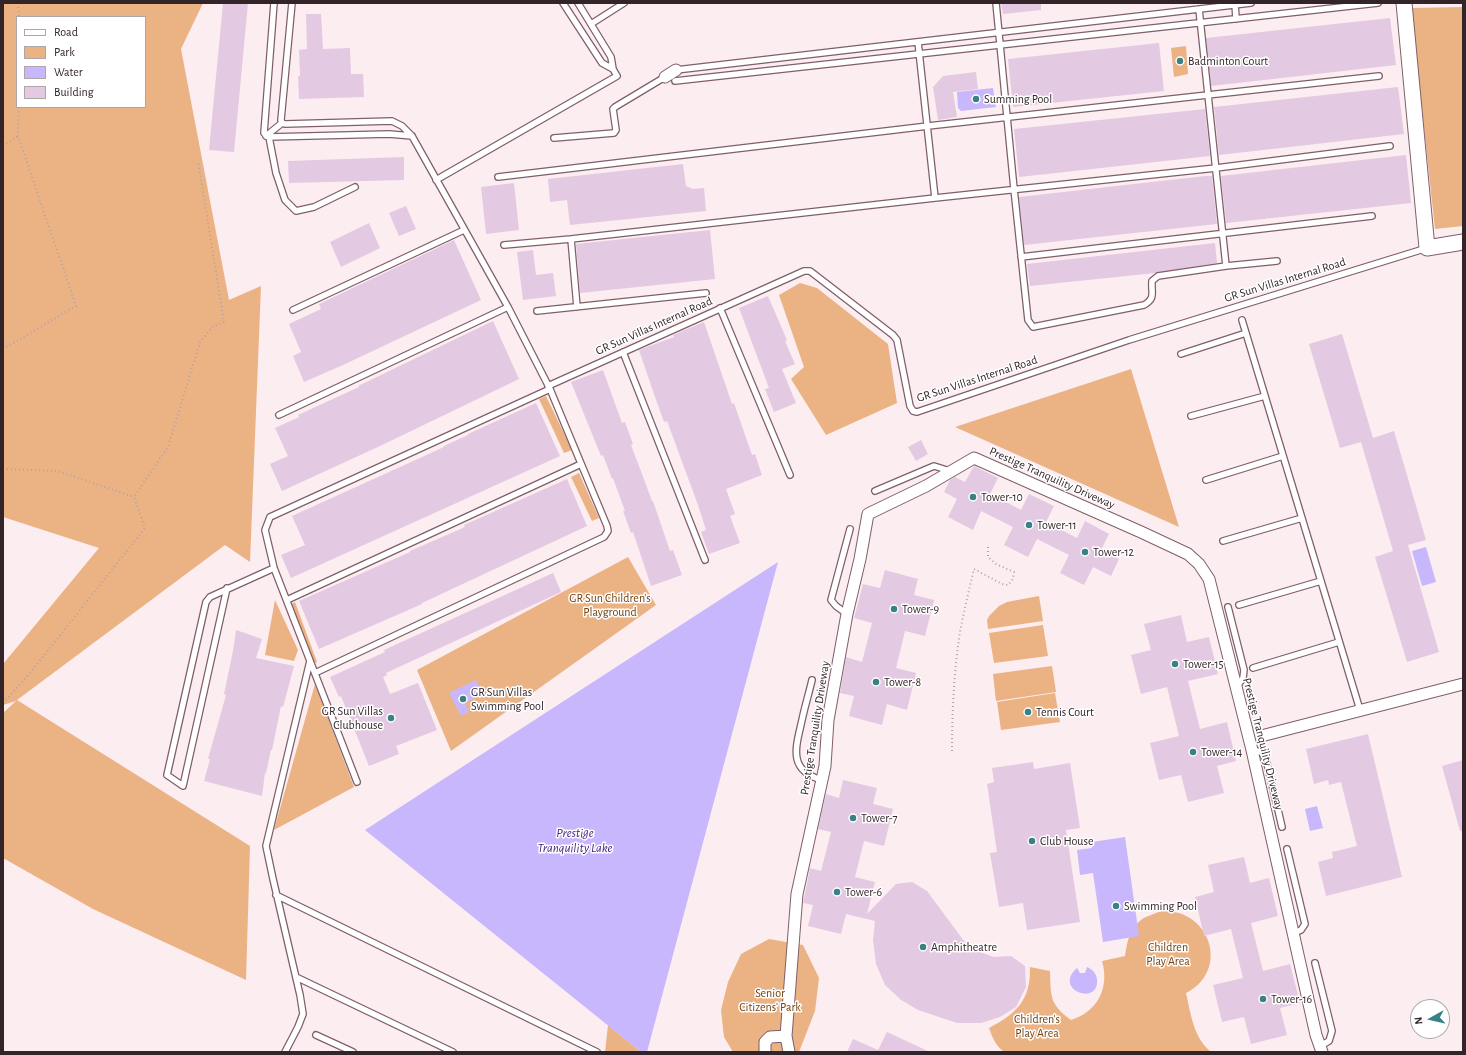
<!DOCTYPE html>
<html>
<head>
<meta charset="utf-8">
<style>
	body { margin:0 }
	#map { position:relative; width:1466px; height:1055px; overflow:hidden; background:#fcedf1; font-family:"Alegreya Sans",sans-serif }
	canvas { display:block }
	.frame { position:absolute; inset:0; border:4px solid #322429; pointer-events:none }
	.legend { position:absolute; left:16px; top:16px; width:130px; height:92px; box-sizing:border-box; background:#fff; border:1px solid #ada7a9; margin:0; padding:5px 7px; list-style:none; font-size:12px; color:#322429 }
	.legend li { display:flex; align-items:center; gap:8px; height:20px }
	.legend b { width:20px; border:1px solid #ada7a9 }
	.north { position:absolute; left:1410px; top:999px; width:40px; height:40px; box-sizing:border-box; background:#fff; border:1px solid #ada7a9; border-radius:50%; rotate:262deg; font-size:11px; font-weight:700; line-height:16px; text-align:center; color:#322429 }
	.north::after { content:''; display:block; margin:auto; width:14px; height:18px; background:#398187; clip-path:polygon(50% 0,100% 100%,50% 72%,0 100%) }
</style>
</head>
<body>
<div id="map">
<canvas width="1466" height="1055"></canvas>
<div class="frame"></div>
<ul class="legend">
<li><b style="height:5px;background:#fff"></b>Road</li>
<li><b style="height:11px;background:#ebb284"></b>Park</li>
<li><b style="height:11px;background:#c8b7fc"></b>Water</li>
<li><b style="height:11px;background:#e3c9e2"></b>Building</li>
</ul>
<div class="north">N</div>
</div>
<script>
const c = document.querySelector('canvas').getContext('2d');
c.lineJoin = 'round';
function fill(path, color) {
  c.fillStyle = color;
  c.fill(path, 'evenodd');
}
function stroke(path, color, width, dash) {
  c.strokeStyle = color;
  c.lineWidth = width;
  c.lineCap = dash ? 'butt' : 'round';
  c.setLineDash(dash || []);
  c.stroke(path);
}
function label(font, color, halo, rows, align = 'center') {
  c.font = font + ' "Alegreya Sans",sans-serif';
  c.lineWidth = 3;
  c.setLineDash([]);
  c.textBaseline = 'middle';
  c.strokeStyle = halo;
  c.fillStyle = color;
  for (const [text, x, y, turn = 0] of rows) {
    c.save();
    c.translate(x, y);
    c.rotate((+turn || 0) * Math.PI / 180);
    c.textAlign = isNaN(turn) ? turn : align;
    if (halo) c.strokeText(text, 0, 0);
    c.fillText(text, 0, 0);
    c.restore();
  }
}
fill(new Path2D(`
	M3,3H203L181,49L229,300L261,286L250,562L225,545L17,700L250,846L246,980L93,909L3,858V713L16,701L3,705V664L99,548L3,517ZM17,17H145V107H17Z
	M1463,7V226L1435,229L1411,8Z
	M1186,46L1188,74L1174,77L1171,48Z
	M800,283L817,288L888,344L897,403L826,435L791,379L804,367L779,295Z
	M1131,369L1179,527L955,427Z
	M546,396L572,450L564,453L539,399Z
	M579,473L599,518L592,521L571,477Z
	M628,557L656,605L451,751L417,670Z
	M1039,596L1043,621L988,629L987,620L989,616L999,606L1007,602Z
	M275,600L298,650L294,661L265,655Z
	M295,602L317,662L313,664L290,605Z
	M1043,625L1048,656L994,663L989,633Z
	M1052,666L1056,692L996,701L993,674Z
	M315,684L354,787L274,830Z
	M1055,693L1060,722L1001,730L997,702Z
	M1161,911C1210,908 1231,970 1186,993C1191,1014 1193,1037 1211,1052H1004C996,1046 992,1037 989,1028C1016,1014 1031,1000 1030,967L1050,971C1051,996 1049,1004 1071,1020C1097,1012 1110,988 1102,961L1125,956C1127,943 1129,929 1141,920C1146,916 1155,914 1161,911Z
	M769,939L803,945L819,978L815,1011L799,1052H733L724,1037L721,1010L728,982L741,954Z
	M608,1025L641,1052H605Z`), '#ebb284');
fill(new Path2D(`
	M993,88L996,107L961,111L958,108L957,92Z
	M1426,547L1436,582L1422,586L1412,551Z
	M778,562L647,1052H641L365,830Z
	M476,680L483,694L465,703L469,712L461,716L449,693Z
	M1317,806L1323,828L1310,831L1305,809Z
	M1125,837L1139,936L1103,942L1093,873L1080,875L1077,850L1092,848V842Z
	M1087,967C1092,969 1096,973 1097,979C1100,1007 1052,990 1077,968L1080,973H1085Z`), '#c8b7fc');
fill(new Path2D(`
	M223,3H248L234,152L209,150Z
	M1001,3H1041V10L1003,14Z
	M306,14H321L323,49L350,48L351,74H363L364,97L299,99L298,76H300L299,50L307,49Z
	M1390,18L1396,65L1211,86L1206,38Z
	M1159,43L1164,91L1013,107L1008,59Z
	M976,72L978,89L953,92L957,117L938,120L933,87L943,76Z
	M1398,87L1404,134L1219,155L1214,107Z
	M1205,109L1210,156L1019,177L1014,129Z
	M1406,155L1411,203L1226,223L1221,176Z
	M404,157V180L289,183L288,161Z
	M683,164L686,186L693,189L704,188L706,211L570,225L567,200L550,202L548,179Z
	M1205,176H1212L1217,224L1024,245L1019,197Z
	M514,183L519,230L486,234L481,187Z
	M406,206L416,229L399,236L389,213Z
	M369,223L380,248L341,267L330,242Z
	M710,230L715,279L580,293L576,244Z
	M454,240L481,300L343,365L304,382L293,356L301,352L289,324L321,309L319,304Z
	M1215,243L1217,263L1155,273L1030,286L1027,264Z
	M533,250L536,275L553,273L556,296L523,300L517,252Z
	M768,296L787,340L785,341L795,364L782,369L796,403L774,412L765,389L769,388L739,308Z
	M493,321L519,379L380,446L282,491L270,464L288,456L275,428L299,417L298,415L359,387L358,386Z
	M704,322L732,404L734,403L752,455L755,454L762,475L726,489L735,514L730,516L740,543L709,554L701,532L706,530L698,505L667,421L664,422L655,397L639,350L674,337L673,335Z
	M1342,334L1373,438L1394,431L1426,540L1408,545L1439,652L1407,662L1375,557L1393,551L1361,442L1340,448L1309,344Z
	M603,370L622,423L625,422L633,444L631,445L642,474L652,501H653L670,551L673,550L682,575L651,586L633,532L631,533L623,511H625L613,478L612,479L603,455L601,456L571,382Z
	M536,403L560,456L291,578L281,555L305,545L292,516L444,447V446L468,435V434Z
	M921,440L928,454L916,461L908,447Z
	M974,466L998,478L990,494L1008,503L1021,510L1029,494L1054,506L1046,522L1077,538L1085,521L1109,534L1101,550L1119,559L1111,576L1093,567L1084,585L1060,573L1069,555L1037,539L1028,557L1004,545L1013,527L981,511L973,530L948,517L957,499L944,492L950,480L955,477L965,482Z
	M567,479L587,526L422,603V604L319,649L299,601L410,552V551L465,527L464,525Z
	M885,570L918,579L914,595L934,600L925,636L905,631L900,652L896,668L916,673L907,710L887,704L882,725L849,716L854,696L840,693L846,657L862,662L872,623L854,618L863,584L880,588Z
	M553,573L561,592L386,673L387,675L383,677L390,694L418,683L437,730L396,746L399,754L369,766L341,696L339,697L330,677L385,652L384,650Z
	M1181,615L1187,642L1209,637L1218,674L1188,681L1200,729L1227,722L1236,761L1217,766L1224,793L1188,802L1181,775L1159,780L1150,743L1179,736L1167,687L1141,694L1131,655L1151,650L1144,624Z
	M236,630L262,639L256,658L294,666L283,707L281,706L272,750H271L266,773H265L262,796L204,781L210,759H208L226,695L224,694L233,651Z
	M1368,734L1402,877L1326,896L1318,862L1333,858L1332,852L1357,846L1341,782L1329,785L1328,780L1314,784L1306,749Z
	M1463,760V831H1460L1442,766Z
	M1033,762L1034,769L1070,763L1080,828L1066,830L1080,922L1027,930L1023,903L999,907L990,853L997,852L987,784L994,782L992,768Z
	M843,780L877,788L873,804L893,809L884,846L864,841L855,877L875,882L867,914L896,884L912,882L927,891L964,941L980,952L994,957L1011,956L1025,966L1026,987L1016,1007L1000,1017L981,1023H957L918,1010L901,1000L885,985L876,964L873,940L875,921L846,914L841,934L808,926L813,905L803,903L810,868L821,871L831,832L818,829L826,794L839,798Z
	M1244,857L1250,883L1269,878L1278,916L1251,923L1263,971L1290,964L1300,1003L1280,1008L1287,1035L1251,1044L1244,1017L1222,1022L1213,985L1243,978L1231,929L1204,936L1195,897L1214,892L1208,865Z
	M887,1032L930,1052H847L853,1039L878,1050Z`), '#e3c9e2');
const service = new Path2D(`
	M274,3L264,133L269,137L389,134L412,136
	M292,3L281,120L282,123L285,124L392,121L402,126L412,136L508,307L550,389L607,526L608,531L604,537L315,673
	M563,3L602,63L613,69L611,57L578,3
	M996,3L1014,189L1028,320L1033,327L1144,305C1156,298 1151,293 1152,281L1158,276L1226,266
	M1235,3L1236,19
	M1199,9L1226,266L1277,261
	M591,24L624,3
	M918,42L935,198
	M676,70L1251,3
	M675,81L1378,3
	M266,136L282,123
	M269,137L276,173L285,200L296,211L314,207L355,187
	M554,138L614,133L616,130L613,109L615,107L665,77
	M498,177L928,126L1379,76
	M436,180L617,76L613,69
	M571,239L577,307
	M504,245L571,239L935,198L1216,168L1390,146
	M1021,257L1372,216
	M720,308L790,475
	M293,310L464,230
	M537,311L706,293
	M1242,320L1360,710
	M623,352L705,560
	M1181,354L1246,333
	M548,386L804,271H810L893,335L897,340L910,406L913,411L917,412L1129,340L1427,248
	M279,415L508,307
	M1191,416L1265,396
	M1206,480L1283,456
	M875,491L934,466L950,471
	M1223,541L1302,518
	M227,588L183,786L167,775L206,602L210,597L274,568
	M287,600L581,464
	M1239,605L1321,581
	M1228,607L1244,670L1243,678L1236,688
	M847,614L836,606L831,600L850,529
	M1253,668L1339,642
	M812,680C809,693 805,706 802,720C796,747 787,770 822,780
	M1252,750L1261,752L1266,759L1282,827
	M357,782L274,568L265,530L270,517L550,389
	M1287,849L1305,924L1301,930L1294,933
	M276,895L597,1052
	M1315,963L1332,1031L1329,1041L1320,1046
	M296,977L453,1052
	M316,1035L353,1052
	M285,1052L298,1027L303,1014L300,995L273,879L266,846L310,661`);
const minor = new Path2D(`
	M665,77L676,70
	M1265,735L1463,684
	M765,1052V1042L770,1037L786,1036
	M789,1052L786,1036L797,894L825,766L828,720L847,614L860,559L868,514L926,486L974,458L1141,532L1188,554L1199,564L1209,579L1252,750L1316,1035L1322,1052`);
const secondary = new Path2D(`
	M1404,3L1427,248L1463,242`);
stroke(service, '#7f5f69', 8);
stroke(minor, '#7f5f69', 13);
stroke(secondary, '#7f5f69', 17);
stroke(new Path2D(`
	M18,3L19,17
	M3,146L18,136
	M3,349L76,306L18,136L19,107
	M3,469L58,471L134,497
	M3,703L31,672L145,528L134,497L168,447L200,342L213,326L224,322L198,161
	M952,751C952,711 954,671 960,632C964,611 969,590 974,569L1002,584L1008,585L1013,579L1014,572L996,564L988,557V546`), '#b1a2a6', 2, [1, 3]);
stroke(service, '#fff', 5.5);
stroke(minor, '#fff', 11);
stroke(secondary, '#fff', 15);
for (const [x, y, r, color] of [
	[1180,61,4,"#398187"],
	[976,99,4,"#398187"],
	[973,497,4,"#398187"],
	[1029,525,4,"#398187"],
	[1085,552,4,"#398187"],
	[894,609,4,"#398187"],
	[1175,664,4,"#398187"],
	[876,682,4,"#398187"],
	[463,699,4,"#398187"],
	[1028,712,4,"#398187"],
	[391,718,4,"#398187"],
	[1193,752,4,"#398187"],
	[853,818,4,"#398187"],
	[1032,841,4,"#398187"],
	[837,892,4,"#398187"],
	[1116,906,4,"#398187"],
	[923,947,4,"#398187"],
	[1263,999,4,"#398187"]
]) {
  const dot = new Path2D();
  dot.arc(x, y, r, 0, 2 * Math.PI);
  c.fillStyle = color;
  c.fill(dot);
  stroke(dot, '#fff', 1.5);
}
label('12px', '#322429', '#fff', [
	["Badminton Court",1188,61],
	["Summing Pool",984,99],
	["Tower-10",981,497],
	["Tower-11",1037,525],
	["Tower-12",1093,552],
	["Tower-9",902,609],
	["Tower-15",1183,664],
	["Tower-8",884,682],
	["GR Sun Villas",471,692],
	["Swimming Pool",471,706],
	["GR Sun Villas",383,711,"right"],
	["Clubhouse",383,725,"right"],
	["Tennis Court",1036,712],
	["Tower-14",1201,752],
	["Tower-7",861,818],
	["Club House",1040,841],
	["Tower-6",845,892],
	["Swimming Pool",1124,906],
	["Amphitheatre",931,947],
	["Tower-16",1271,999]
], 'left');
label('12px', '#322429', '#fff', [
	["GR Sun Villas Internal Road",1285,280,-17],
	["GR Sun Villas Internal Road",654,326,-24],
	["GR Sun Villas Internal Road",977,379,-18],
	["Prestige Tranquility Driveway",1052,478,24],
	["Prestige Tranquility Driveway",815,728,-81],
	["Prestige Tranquility Driveway",1263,744,76]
]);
label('12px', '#703f0d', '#fff', [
	["GR Sun Children's",610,598],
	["Playground",610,612],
	["Children",1168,947],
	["Play Area",1168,961],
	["Senior",770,993],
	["Citizens' Park",770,1007],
	["Children's",1037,1019],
	["Play Area",1037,1033]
]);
label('italic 13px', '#431c7d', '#fff', [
	["Prestige",575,833],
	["Tranquility Lake",575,848]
]);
</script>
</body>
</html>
